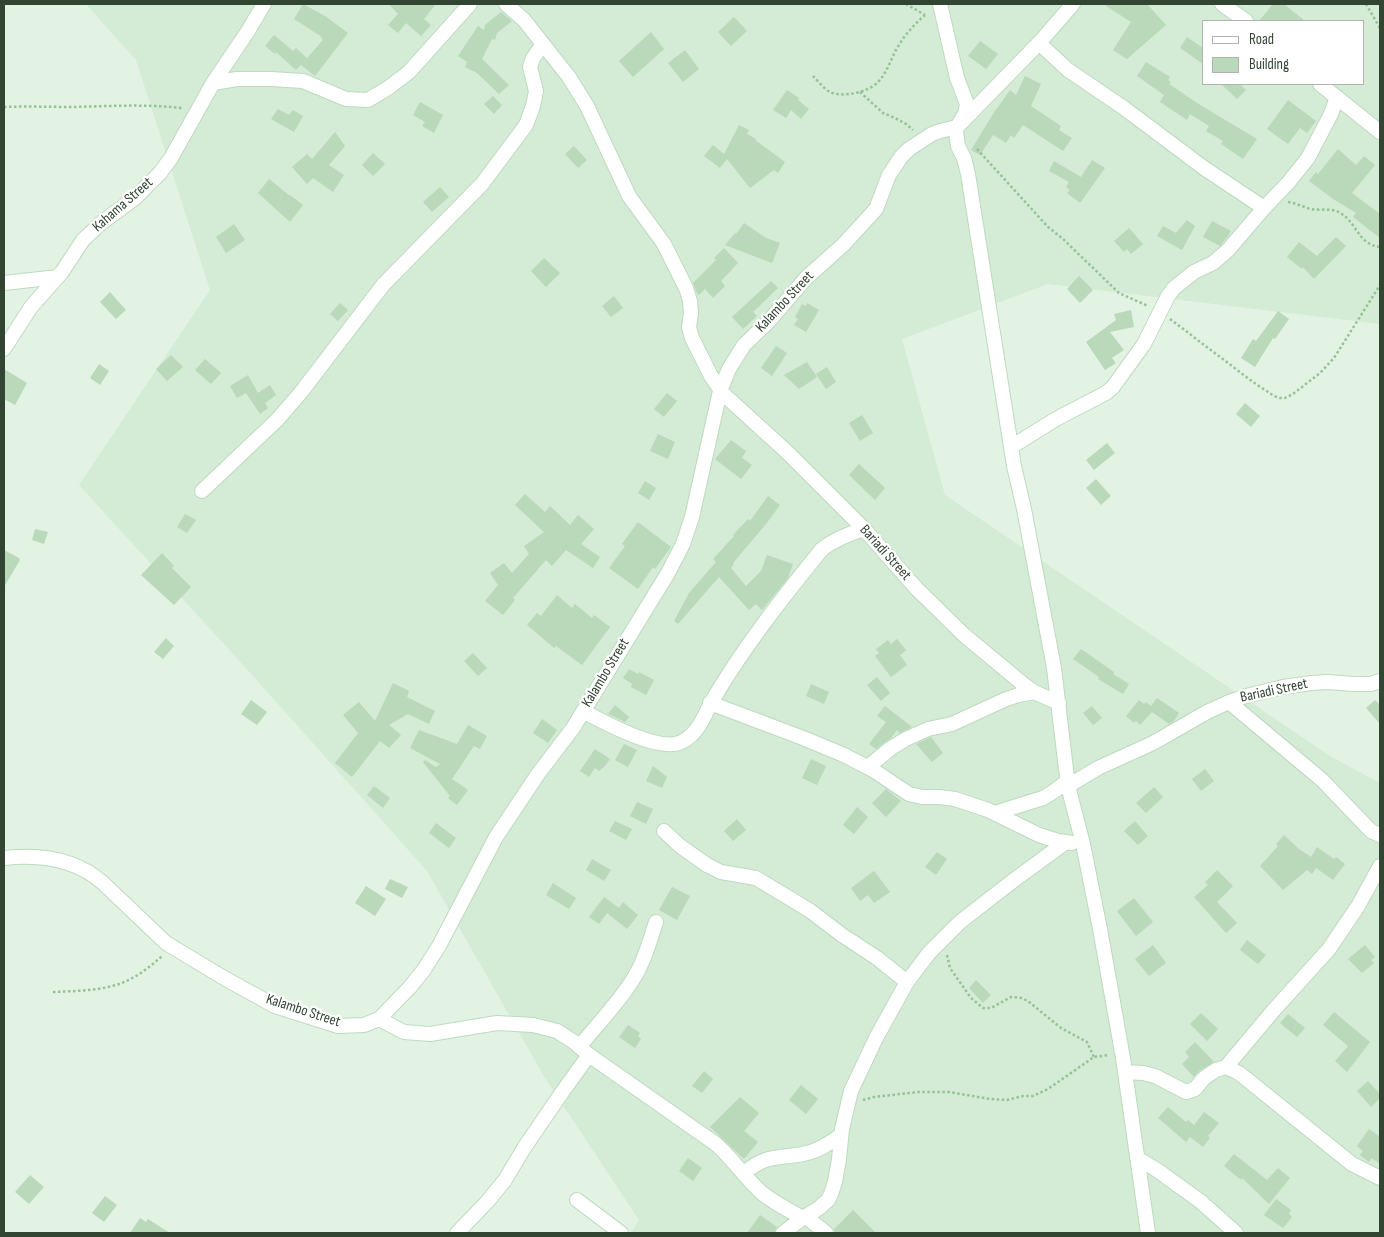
<!DOCTYPE html>
<html>
<head>
<meta charset="utf-8">
<style>
	body { margin:0 }
	#map { position:relative; width:1384px; height:1237px; overflow:hidden; background:#e2f3e3; font-family:"Sofia Sans Condensed",sans-serif }
	canvas { display:block }
	.frame { position:absolute; inset:0; border:5px solid #324532; pointer-events:none }
	.legend { position:absolute; left:1202px; top:20px; width:162px; height:65px; box-sizing:border-box; background:#fff; border:1px solid #adb5ad; margin:0; padding:6px 9px; list-style:none; font-size:15px; color:#324532 }
	.legend li { display:flex; align-items:center; gap:10px; height:25px }
	.legend b { width:25px; border:1px solid #adb5ad }
</style>
</head>
<body>
<div id="map">
<canvas width="1384" height="1237"></canvas>
<div class="frame"></div>
<ul class="legend">
<li><b style="height:6px;background:#fff"></b>Road</li>
<li><b style="height:14px;background:#bad8ba"></b>Building</li>
</ul>
</div>
<script>
const c = document.querySelector('canvas').getContext('2d');
c.lineJoin = 'round';
function fill(path, color) {
  c.fillStyle = color;
  c.fill(path, 'evenodd');
}
function stroke(path, color, width, dash) {
  c.strokeStyle = color;
  c.lineWidth = width;
  c.lineCap = dash ? 'butt' : 'round';
  c.setLineDash(dash || []);
  c.stroke(path);
}
function label(font, color, halo, rows, align = 'center') {
  c.font = font + ' "Sofia Sans Condensed",sans-serif';
  c.lineWidth = 4.5;
  c.setLineDash([]);
  c.textBaseline = 'middle';
  c.strokeStyle = halo;
  c.fillStyle = color;
  for (const [text, x, y, turn = 0] of rows) {
    c.save();
    c.translate(x, y);
    c.rotate((+turn || 0) * Math.PI / 180);
    c.textAlign = isNaN(turn) ? turn : align;
    if (halo) c.strokeText(text, 0, 0);
    c.fillText(text, 0, 0);
    c.restore();
  }
}
fill(new Path2D(`
	M86,4H1380V324L1048,284L902,339L945,495L1330,756L1380,783V1233H631L639,1220L545,1078L427,871L254,677L79,485L210,290L136,60ZM1203,21H1363V84H1203Z`), '#d4ebd5');
fill(new Path2D(`
	M303,4L325,16L348,33L315,76L301,65L323,40L321,38L322,37L294,19Z
	M389,4H436L424,19L431,25L421,36L406,23L398,33L388,25L398,14Z
	M1103,4H1147L1166,25L1127,59L1113,50L1131,22Z
	M1273,4H1284L1305,21H1259Z
	M501,12L512,21L497,33L495,40L492,39L482,59L509,85L499,94L477,73L465,67L467,62L458,56L478,26L484,30L485,25Z
	M734,17L747,31L731,46L718,32Z
	M651,32L664,49L633,77L619,61Z
	M274,35L293,51L296,48L307,58L296,70L276,52L275,54L265,46Z
	M1187,37L1203,48V64L1180,48Z
	M980,41L998,54L986,69L968,56Z
	M685,50L699,69L683,82L668,63Z
	M1146,62L1170,77L1168,80L1171,82L1169,84L1197,103L1257,139L1243,159L1221,144L1223,141L1206,131L1209,126L1190,114L1187,120L1160,102L1164,95L1137,76Z
	M1025,76L1041,84L1031,106L1061,126L1059,130L1072,138L1063,151L1023,125L1014,138L1011,135L1006,143L993,135L980,155L971,150L996,109V110L1010,90L1016,95Z
	M1221,84H1240L1246,90L1237,99Z
	M787,90L799,98L798,100L809,109L801,119L791,110L786,118L773,110Z
	M493,96L502,105L494,114L484,104Z
	M1288,100L1316,121L1307,133L1300,128L1288,144L1267,129Z
	M420,102L443,115L434,133L422,126L425,122L413,115Z
	M278,109L289,115L293,110L303,116L294,132L271,119Z
	M739,125L749,130L747,134L756,139L755,140L785,162L778,173L774,170L750,188L727,159L720,168L704,156L713,145L724,154Z
	M335,132L345,146L329,165L344,175L333,192L313,178L307,184L292,167L307,154L312,159Z
	M574,146L587,160L578,168L565,154Z
	M1338,149L1356,165L1364,156L1375,165L1352,193L1380,214V238L1353,217L1356,213L1333,199L1309,181L1316,172L1318,174Z
	M373,153L385,164L373,176L362,165Z
	M1092,160L1105,168L1080,203L1067,193L1070,190L1066,187L1069,182L1049,171L1054,161L1081,177Z
	M269,179L290,196V195L303,205L290,222L258,193Z
	M440,187L449,197L432,212L423,202Z
	M1187,220L1195,226L1182,250L1157,236L1163,226L1176,233Z
	M1212,221L1231,231L1228,236L1220,246L1203,237Z
	M744,223L766,238L780,243L772,263L725,245L735,233L736,234Z
	M234,224L245,240L226,253L216,237Z
	M1129,228L1143,244L1131,254L1127,249L1124,252L1114,241Z
	M1336,237L1346,246L1314,279L1303,267L1302,269L1287,257L1299,242L1317,256Z
	M724,248L738,263L721,281L725,286L713,298L705,289L699,295L697,293L693,283L716,260L714,258Z
	M544,258L560,273L546,287L531,271Z
	M1079,276L1093,290L1080,303L1067,289Z
	M771,281L778,288L753,312L757,316L743,329L732,317Z
	M110,292L126,310L116,319L100,302Z
	M614,296L623,308L611,317L602,306Z
	M340,303L348,310L338,321L330,314Z
	M807,303L819,310L806,332L794,325L798,319L795,317L802,304L806,306Z
	M1131,310L1134,327L1110,332L1124,350L1112,358L1116,363L1105,370L1086,342L1116,320L1114,314Z
	M1278,311L1289,319L1275,339L1273,338L1255,367L1241,358L1253,339L1256,341Z
	M776,346L787,353L772,376L761,368Z
	M171,355L183,367L167,381L156,369Z
	M205,359L221,373L211,384L195,370Z
	M807,362L817,377L799,389L784,375Z
	M99,364L109,371L100,385L90,378Z
	M827,367L836,382L826,389L816,374Z
	M4,369L27,383L15,405L4,399Z
	M248,375L258,393L270,385L276,395L265,403L268,408L260,414L246,393L237,398L230,386Z
	M667,393L677,401L664,417L654,409Z
	M1245,403L1260,416L1251,427L1236,414Z
	M862,415L873,433L860,441L849,423Z
	M658,434L675,442L668,459L650,451Z
	M731,440L746,451L742,458L752,465L741,479L715,459Z
	M1107,443L1115,453L1094,470L1086,460Z
	M859,464L885,488L875,500L849,475Z
	M1096,479L1111,496L1101,505L1086,488Z
	M645,481L656,488L649,500L638,493Z
	M525,494L545,512L550,506L570,525L578,515L594,529L581,544L600,557L593,568L566,550L552,566L546,560L513,598L515,600L503,615L485,601L498,585L490,573L504,563L512,573L529,554L524,546L544,532L515,505Z
	M768,496L780,505L766,524L733,563L734,564L731,568L746,586L761,571L767,555L793,564L788,578L762,610L756,604L749,610L719,577L678,624L674,621L689,593L716,562L713,559L734,536L733,535L748,519L750,521Z
	M185,514L196,520L187,533L177,527Z
	M638,522L671,547L655,569L653,567L638,589L609,568L625,546L622,544Z
	M35,529L48,532L44,544L32,540Z
	M4,550L19,558L20,560L4,587Z
	M162,553L174,566L172,568L191,587L174,605L141,575Z
	M557,595L572,608L575,604L592,618L594,615L610,627L582,665L556,646L554,648L527,625L537,613L541,616Z
	M166,638L174,646L163,659L154,652Z
	M897,639L906,650L900,655L907,665L891,677L875,656L879,653L876,649L888,640L891,644Z
	M1081,649L1114,672L1113,674L1129,684L1123,694L1098,679L1099,677L1073,659Z
	M473,653L487,668L478,676L464,661Z
	M629,669L638,674L639,672L654,680L646,695L631,687L632,684L623,678Z
	M877,677L890,693L881,701L867,685Z
	M393,683L409,691L407,697L435,711L429,724L408,714L389,725L401,735L389,748L380,741L352,777L335,763L358,733L343,715L359,702L375,721Z
	M811,684L829,692L824,704L806,696Z
	M1157,698L1179,713L1174,721L1169,724L1152,712L1140,725L1136,721L1134,723L1126,716L1139,700L1144,704L1146,702L1151,706Z
	M251,700L267,712L257,725L241,714Z
	M1375,700L1380,705V724L1366,708Z
	M615,705L629,717L625,722L608,714Z
	M885,706L912,727L900,733L897,730L891,738L876,749L869,744L886,722L877,716Z
	M1092,706L1102,718L1093,725L1083,713Z
	M542,719L557,730L548,743L533,733Z
	M468,725L487,736L480,749L474,746L452,779L468,790L457,805L448,798L450,796L423,762L425,760L436,767L440,764L410,748L419,730L457,744Z
	M931,737L943,753L932,762L916,744Z
	M624,744L637,750L628,767L615,760Z
	M595,749L610,759L605,766L599,771L595,768L589,777L580,771Z
	M811,759L826,766L817,785L802,778Z
	M653,766L667,777L662,788L646,781Z
	M1205,769L1214,781L1201,791L1192,779Z
	M374,786L390,798L383,808L367,795Z
	M1154,787L1163,797L1146,813L1136,803Z
	M886,789L901,801L886,817L872,803Z
	M637,802L653,809L646,824L630,816Z
	M857,807L868,817L854,834L843,825Z
	M737,819L746,830L733,841L724,831Z
	M615,821L632,829L626,840L609,831Z
	M1135,821L1148,836L1138,845L1124,831Z
	M436,823L456,838L449,848L429,833Z
	M1284,835L1299,849L1311,857L1317,847L1334,859L1336,857L1345,864L1333,880L1316,868L1312,874L1307,870L1283,890L1260,866L1278,846L1276,844Z
	M937,852L947,859L936,875L925,867Z
	M592,859L611,870L604,881L586,870Z
	M1217,870L1233,886L1217,902L1237,923L1226,933L1194,897L1208,885L1205,882Z
	M874,871L890,892L874,903L868,895L860,901L851,888Z
	M390,879L408,887L402,898L385,889Z
	M553,883L576,898L569,909L546,895Z
	M366,886L386,899L375,916L355,903Z
	M672,887L690,896L677,920L659,910Z
	M604,897L619,908L623,902L638,915L627,929L607,913L599,924L589,917Z
	M1134,898L1153,922L1136,936L1117,911Z
	M1247,940L1266,955L1258,964L1240,950Z
	M1153,945L1166,963L1149,976L1135,959Z
	M1365,945L1375,957L1371,960L1374,963L1362,973L1348,959Z
	M976,980L991,995L983,1003L969,988Z
	M1334,1012L1370,1042L1347,1072L1335,1061L1348,1046L1323,1025Z
	M1201,1013L1218,1029L1207,1041L1190,1024Z
	M1288,1014L1305,1028L1297,1037L1280,1023Z
	M628,1025L640,1033L638,1036L641,1039L635,1048L619,1037Z
	M1195,1042L1214,1062L1199,1071L1194,1077L1182,1064L1189,1057L1185,1052Z
	M704,1071L713,1079L702,1093L692,1086Z
	M1368,1081L1380,1094V1098L1371,1107L1357,1091Z
	M801,1085L818,1099L806,1114L789,1100Z
	M740,1097L759,1113L744,1131L758,1142L744,1159L710,1127Z
	M1168,1107L1186,1122L1188,1120L1194,1125L1204,1112L1219,1123L1208,1136L1210,1138L1203,1147L1190,1137L1186,1142L1158,1118Z
	M1369,1129L1380,1137V1164L1372,1158L1369,1162L1360,1155L1363,1151L1357,1146Z
	M1234,1154L1267,1180L1278,1168L1290,1178L1269,1204L1242,1178L1241,1180L1224,1166Z
	M688,1158L702,1168L693,1181L679,1171Z
	M30,1175L44,1187L29,1204L15,1192Z
	M105,1196L117,1205L104,1222L92,1213Z
	M1276,1199L1291,1210L1289,1214L1292,1217L1283,1228L1264,1215Z
	M853,1210L876,1233H835L834,1229Z
	M760,1215L777,1227L774,1233H747Z
	M140,1218L146,1222L148,1219L170,1233H130Z`), '#bad8ba');
const minor = new Path2D(`
	M506,4L524,20L569,77L587,106L629,196L664,244L686,288L690,301L691,313L689,327L692,338L711,376L720,389
	M940,4L957,78L967,104L965,114L957,127L956,132L958,146L964,158L968,174L1014,466L1024,509L1054,668L1068,786L1083,844L1100,929L1123,1058L1148,1233
	M1222,4L1246,21
	M1039,43L1068,70L1124,108L1204,168L1264,208
	M213,83L237,79H271L303,81L346,99L368,100L388,88L409,72L470,4
	M1320,84L1380,132
	M4,283L58,277
	M4,349L31,307L62,272L83,240L101,223L135,198L160,173L171,158L213,83L248,31L264,4
	M720,391L787,452L864,529L916,588L964,635L1023,684L1034,692L1059,703
	M1011,447L1056,419L1106,393L1113,387L1144,344L1168,296L1174,288L1194,272L1213,263L1228,250L1264,208L1288,183L1308,158L1331,114L1337,97
	M202,491L277,420L302,391L383,285L482,184L526,125L533,106L536,91L530,67L533,58L543,44
	M1229,702L1322,780L1371,831L1380,835
	M710,703L803,738L844,755L873,770L909,794L922,797H939L955,799L988,810L1039,835L1058,841L1072,843
	M583,711C603,722 657,751 679,743C699,736 705,712 715,696C746,644 784,596 822,549C835,539 848,534 864,529
	M868,767L891,748L906,739L928,729L952,724L1004,700L1018,695L1034,692
	M1068,786L1098,768L1153,743L1207,712L1229,702L1246,696L1283,687L1311,683L1328,682L1353,684H1371L1380,681
	M995,813L1043,798L1053,792L1068,781
	M664,831L680,846L707,865L721,872L756,878L809,910L842,935L877,958L907,982
	M4,858C39,854 76,859 103,883L166,943L224,978L275,1006L338,1026L364,1025L379,1019L410,987L423,971L439,946L496,837L538,774L573,728L668,573L683,544L692,517L720,391L729,369L744,345L769,321L806,278L843,245L876,209L889,175L901,157L909,149L932,134L940,131L957,127L1039,43L1073,4
	M379,1019L404,1032L430,1034L497,1023L533,1025L557,1031L574,1042L589,1055L716,1144C733,1159 745,1178 762,1193C774,1203 789,1210 802,1218
	M580,1046C598,1023 620,1002 635,976C645,960 650,940 656,922
	M1226,1067L1273,1011L1329,949L1358,906L1380,866
	M1125,1072L1143,1073L1155,1076L1186,1092L1195,1089L1204,1078L1216,1070L1226,1067L1239,1073L1352,1164L1380,1178
	M1137,1158L1157,1170L1200,1201L1236,1233
	M744,1173C767,1154 776,1159 803,1154C818,1151 829,1144 841,1135
	M577,1200L621,1233
	M805,1216L826,1233
	M457,1233L487,1202L505,1180L524,1148L563,1091L589,1055
	M783,1233L800,1220L819,1208L828,1200L831,1194L835,1182L839,1159L842,1129L851,1091L876,1038L907,982L929,953L960,922L1014,880L1066,842`);
stroke(minor, '#bedabf', 16);
stroke(new Path2D(`
	M906,4L925,15
	M1366,4L1380,28
	M813,76C818,81 824,89 830,92C843,98 869,92 878,82C888,72 891,57 899,45C906,33 915,24 925,15
	M860,92L883,113L895,118L906,124L913,130
	M4,107C27,106 50,107 74,107C110,106 146,104 182,108
	M977,149L1048,227L1063,239L1119,293L1148,306
	M1288,202C1296,203 1303,207 1311,209C1321,211 1333,207 1342,214C1358,225 1358,244 1380,247
	M1170,319L1253,382L1274,396L1280,398H1285L1293,394L1320,373L1334,358L1380,285
	M947,955L950,968L971,998L983,1008H991L1011,997L1022,998L1029,1002L1061,1028L1087,1042L1094,1057
	M53,992C74,991 96,991 116,985C133,980 149,968 162,956
	M863,1100L874,1097L918,1092H949L990,1099L1007,1100L1023,1096H1033L1048,1089L1094,1057L1109,1055`), '#94c295', 2.5, [2.5, 2.5]);
stroke(minor, '#fff', 14);
label('15px', '#324532', '#fff', [
	["Kahama Street",123,205,-41],
	["Kalambo Street",785,302,-47],
	["Bariadi Street",885,553,48],
	["Kalambo Street",606,673,-59],
	["Bariadi Street",1274,691,-12],
	["Kalambo Street",303,1011,18]
]);
</script>
</body>
</html>
